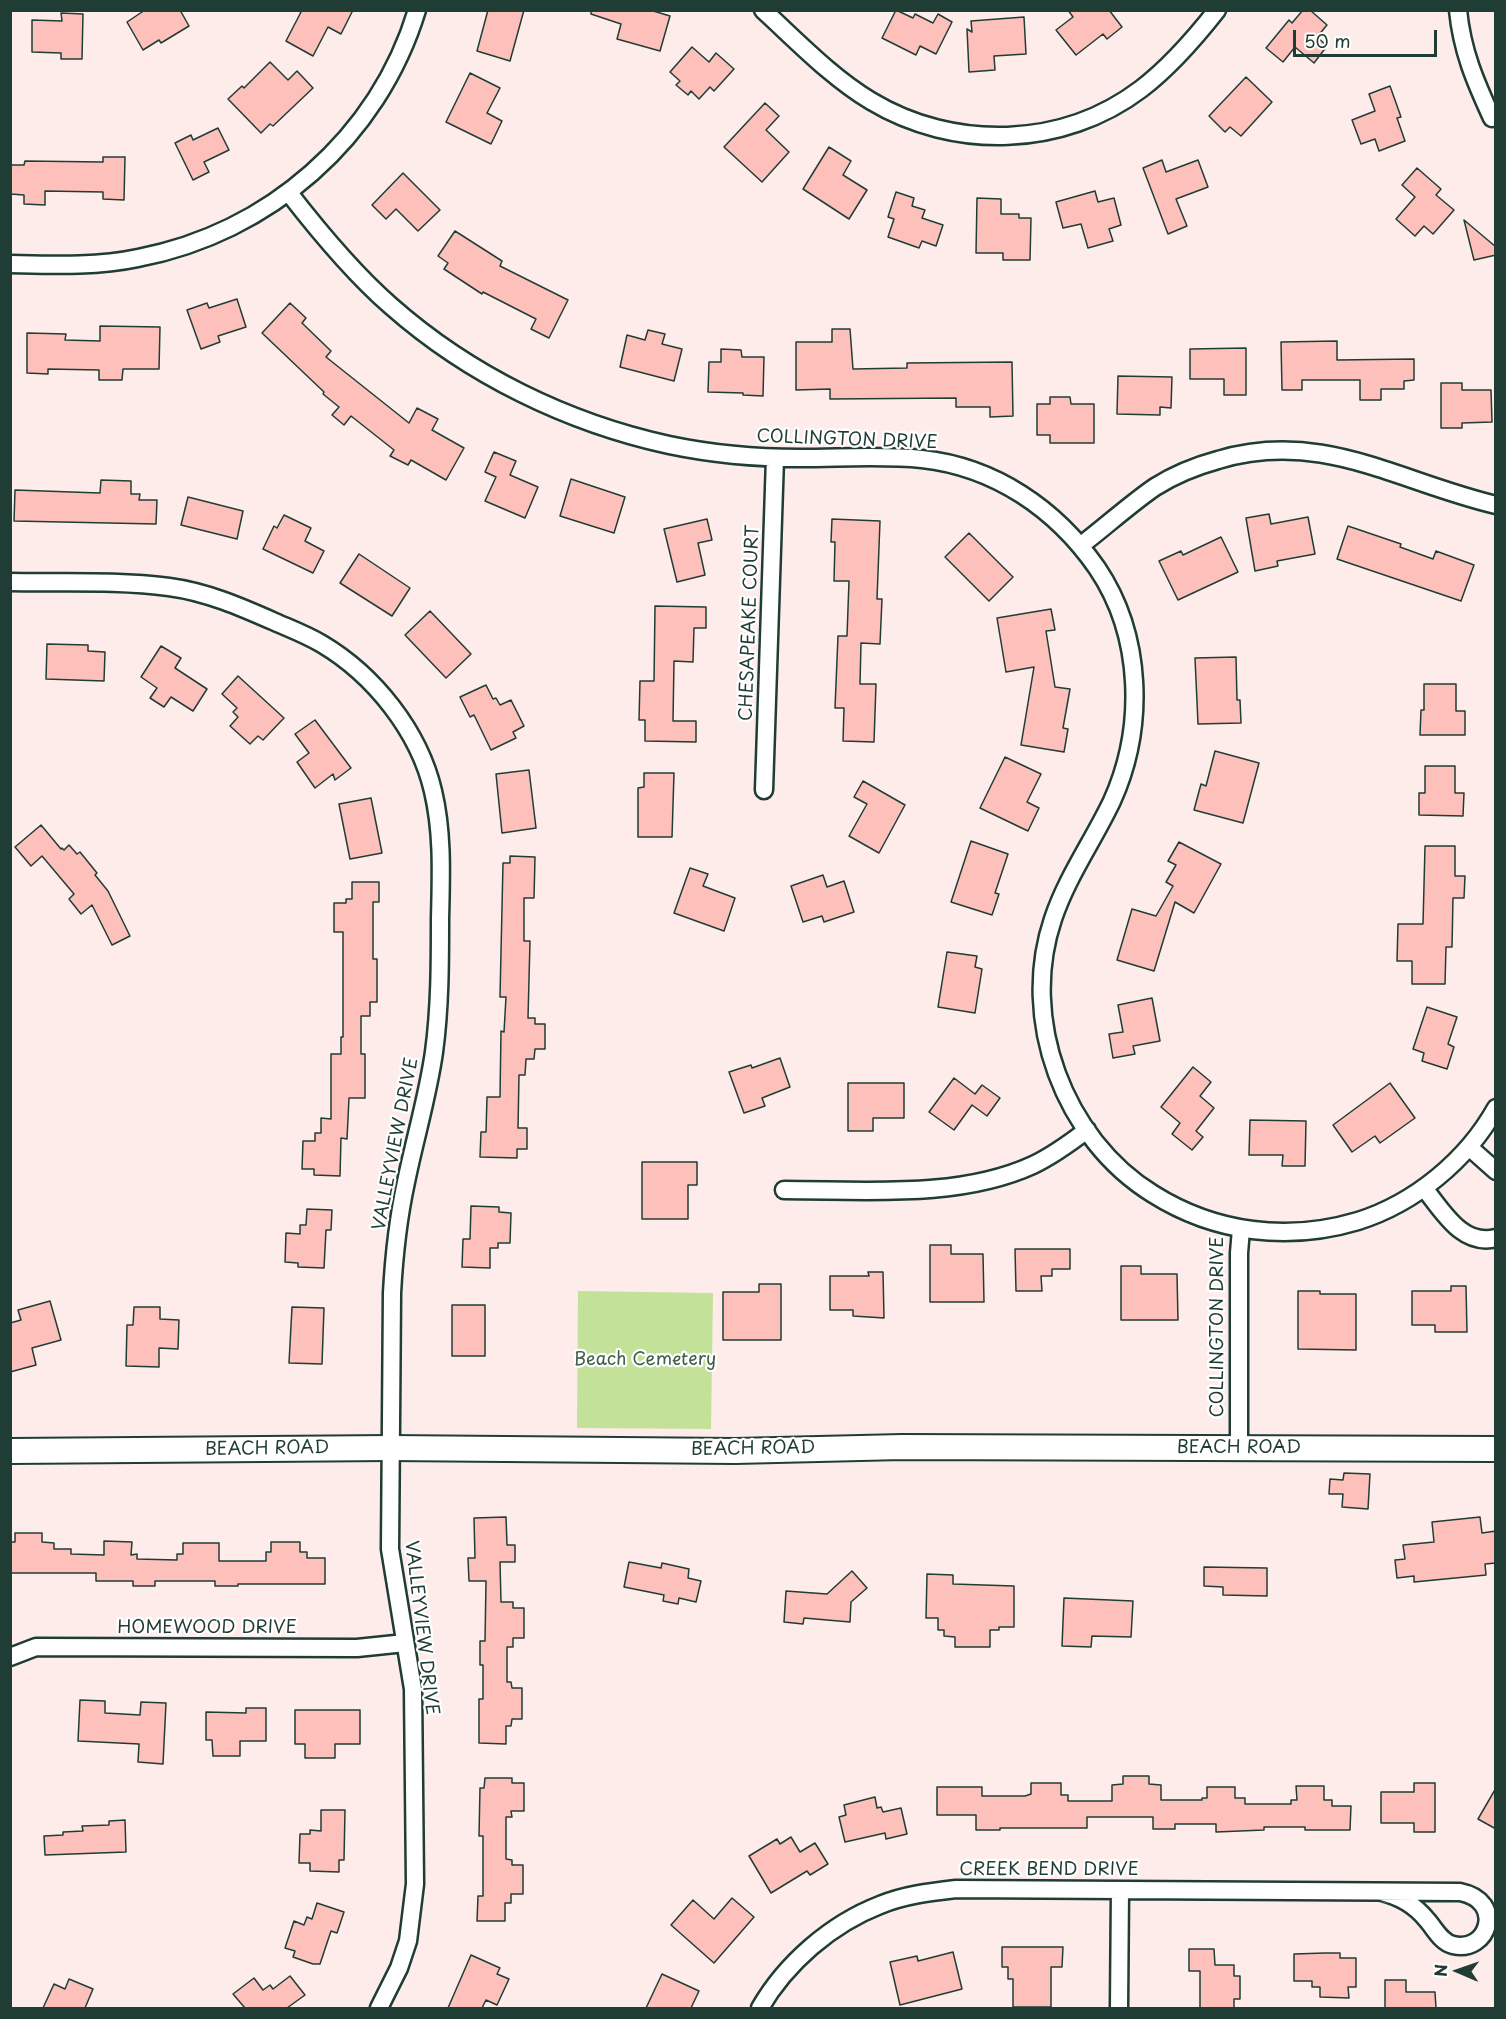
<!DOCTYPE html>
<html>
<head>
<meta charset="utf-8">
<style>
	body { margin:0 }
	#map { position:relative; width:1506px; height:2019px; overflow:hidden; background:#feeceb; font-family:"Playpen Sans",sans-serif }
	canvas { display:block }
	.frame { position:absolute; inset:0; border:12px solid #1f3d34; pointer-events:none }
	.north { position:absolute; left:1428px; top:1941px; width:60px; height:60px; -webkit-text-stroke:4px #fff; paint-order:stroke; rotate:272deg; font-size:16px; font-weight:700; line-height:24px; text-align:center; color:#1f3d34 }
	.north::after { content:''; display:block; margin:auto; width:21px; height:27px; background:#1f3d34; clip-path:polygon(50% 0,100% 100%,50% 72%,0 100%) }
	.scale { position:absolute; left:1293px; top:30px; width:144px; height:27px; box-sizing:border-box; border:3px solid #1f3d34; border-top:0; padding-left:8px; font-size:18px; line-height:21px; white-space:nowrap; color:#1f3d34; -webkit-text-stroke:4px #fff; paint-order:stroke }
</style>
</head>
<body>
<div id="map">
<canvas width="1506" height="2019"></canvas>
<div class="frame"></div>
<div class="north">N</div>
<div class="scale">50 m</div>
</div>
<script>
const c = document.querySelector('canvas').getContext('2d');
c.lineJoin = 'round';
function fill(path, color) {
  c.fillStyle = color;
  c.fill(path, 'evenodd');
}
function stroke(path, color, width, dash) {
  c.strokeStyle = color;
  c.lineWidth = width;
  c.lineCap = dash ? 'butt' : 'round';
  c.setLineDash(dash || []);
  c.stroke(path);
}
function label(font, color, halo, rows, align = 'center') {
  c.font = font + ' "Playpen Sans",sans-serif';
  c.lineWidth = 4.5;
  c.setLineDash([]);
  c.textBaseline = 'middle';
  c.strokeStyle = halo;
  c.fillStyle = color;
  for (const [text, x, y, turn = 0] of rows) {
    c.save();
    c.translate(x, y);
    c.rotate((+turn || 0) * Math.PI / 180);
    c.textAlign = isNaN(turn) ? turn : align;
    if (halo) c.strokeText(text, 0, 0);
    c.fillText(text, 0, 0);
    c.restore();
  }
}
fill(new Path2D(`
	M578,1291L713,1293L711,1429L577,1428Z`), '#c4e199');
const building = new Path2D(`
	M145,10H180L189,26L161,43L159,40L143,50L127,22Z
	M297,10H353L341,34L328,27L313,56L286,41L301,12Z
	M488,10H524L510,61L477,51Z
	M591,10H650L670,16L660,51L617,39L621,24L591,14Z
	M896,10L913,18L915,14L933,23L938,14L952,22L936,54L920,46L916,55L882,38Z
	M1068,10H1109L1122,27L1107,39L1103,34L1076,55L1056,30L1073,17Z
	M1303,10H1310L1327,25L1317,37L1327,46L1314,63L1295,47L1283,62L1266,48L1289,20L1292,23Z
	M61,13L83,14L82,59H61V53L32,52V20L62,21Z
	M1024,17L1026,54L994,56L995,70L969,72L967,29L972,32L971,21Z
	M692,47L709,62L716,53L734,69L714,91L710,87L699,99L691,91L688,95L676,85L680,81L670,72Z
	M270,62L288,80L297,71L313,88L273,126L270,124L261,133L228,99L242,86L244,88Z
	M470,73L500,88L487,113L502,121L491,144L446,122Z
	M1246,77L1272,102L1241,136L1230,127L1225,132L1209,116Z
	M1390,86L1401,117L1397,118L1405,141L1379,151L1375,139L1361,144L1352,120L1375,111L1369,94Z
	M765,103L779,116L766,130L789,152L762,182L724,147Z
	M218,128L229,150L204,162L209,172L193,180L175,143L191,135L193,140Z
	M829,147L851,161L843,175L867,190L849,219L803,189Z
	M103,157H125L124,200L103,199V192L45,191V205L24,204V195L10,194V165H24L25,161L103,162Z
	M1162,160L1166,172L1198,160L1208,187L1176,199L1187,226L1168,234L1143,168Z
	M1417,168L1441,189L1436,195L1454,210L1433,234L1424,226L1415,236L1396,219L1415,197L1402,185Z
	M403,173L440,210L418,231L396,209L386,219L372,205Z
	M1095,191L1098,202L1114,198L1121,225L1109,229L1113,241L1088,248L1081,224L1063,228L1056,202Z
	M896,192L914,198L912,206L925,210L922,218L943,225L936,246L922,241L919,248L888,237L894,219L888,217Z
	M977,198L1001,199V214H1019V218H1031L1030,260H1003V253H976Z
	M1464,220L1496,247V255L1474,260Z
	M455,231L502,261L500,266L568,300L549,338L531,329L536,319L483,292L482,294L444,269L448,263L438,256Z
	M237,299L246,327L218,336L220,342L201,349L187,310L207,303L209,308Z
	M290,303L306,318L302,323L331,351L326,357L409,423L417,408L438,419L432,430L464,448L446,480L411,460L408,465L390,456L394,450L351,416L344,425L332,415L339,407L323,394L324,392L262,333Z
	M100,326L160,327L159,369H123L122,380H99V370L48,369V374L27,373V333L66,334L65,340L100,341Z
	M832,329H850L853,369L907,368V363L1012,362L1013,416L990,417V407H956V398L830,399V389L796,390V342H832Z
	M648,330L665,334L662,344L682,349L674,381L620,367L627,335L645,340Z
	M1337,341V360L1414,359V380L1404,381V389H1381V400H1360V380H1302V390H1282L1281,342Z
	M1246,348V395H1224V379H1190V349Z
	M721,349L741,350L742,357H764L763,396L743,395V393L708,392L709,362H721Z
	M1118,376L1172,377L1171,408L1160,407V415L1117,414Z
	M1441,383H1462V390H1491L1492,422L1462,423V428H1441Z
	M1050,397H1070L1071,404H1094V443H1050V435H1037V404H1050Z
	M494,452L516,461L510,475L538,487L525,518L485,501L496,477L485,472Z
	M571,479L625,497L614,533L560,516Z
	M101,480L131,481V494H140L139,500H157L156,524L14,521L15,490L100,493Z
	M188,497L243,511L237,539L181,525Z
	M1269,514L1271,524L1308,517L1315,554L1277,561L1278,566L1255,571L1246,518Z
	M284,515L311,528L305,541L324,551L313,573L263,549L274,526L277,528Z
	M707,519L712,540L698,543L705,575L677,582L664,529Z
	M832,519L880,521L877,599H882L880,644L861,643L860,684H876L874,742L843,741L844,708H835L838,636H847L849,581H834L835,542H831Z
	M1348,526L1401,544L1400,547L1433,559L1436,551L1474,565L1461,601L1337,559Z
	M969,533L1013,577L989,601L945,557Z
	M1221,537L1238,572L1178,600L1159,561L1181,551L1183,555Z
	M359,554L410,588L392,616L340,583Z
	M655,606L706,607V628H694L693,662L674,661L673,721H696V742L645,741V720H639L640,681H654Z
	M1051,609L1055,630L1046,631L1055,687L1070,689L1063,728L1068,729L1064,752L1021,745L1034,667L1006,672L997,618Z
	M430,611L471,654L446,678L405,635Z
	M47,644L88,645V651L105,652L104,681L46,679Z
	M161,646L181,658L175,668L207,689L193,711L171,697L164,707L150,698L157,688L141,677Z
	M1236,657L1237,700H1240L1241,723L1198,724L1195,658Z
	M238,676L284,718L263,740L258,736L250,744L230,726L238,717L233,712L237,708L222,694Z
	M1424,684H1456V711H1465V735H1420L1421,710H1424Z
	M486,685L493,699L496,698L500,705L511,700L524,726L513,732L516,738L491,750L474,715L470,717L460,697Z
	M315,720L351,768L335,780L333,774L315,788L297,762L309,753L295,734Z
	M1215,751L1259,763L1243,823L1194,810L1201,784L1206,786Z
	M1005,757L1041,774L1027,802L1039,808L1028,831L980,808Z
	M1425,766H1455V793H1464L1463,816L1419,815V793H1425Z
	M529,770L536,828L502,833L496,774Z
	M644,773H674L672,837H638V788L644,787Z
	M863,781L905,805L879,853L849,836L867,804L854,797Z
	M371,798L382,853L350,859L339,804Z
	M41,825L61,849L62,848L64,850L69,845L77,854L80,852L97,873L95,875L108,891L130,936L112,945L92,905L81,914L69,899L74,894L42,856L31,866L15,847Z
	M971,841L1008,854L995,893L999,894L992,915L951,902Z
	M1179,842L1221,864L1194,913L1175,902L1154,971L1117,960L1132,909L1156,916L1173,886L1166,882L1176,865L1168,861Z
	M1425,846H1455V876H1465L1464,898H1453L1452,947H1446L1445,984H1412V961H1397L1398,924H1423Z
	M510,856L535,857L534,898H524V941H530L528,1018H535V1024H545V1049H535L534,1059H526L525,1075H519L518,1128H527V1149H517V1158L480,1157L481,1132H486L487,1097H500L501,1031L504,1032L506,997H500L503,863H510Z
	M690,868L708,874L703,886L735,898L724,931L674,913Z
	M823,875L827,887L844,881L854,912L824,922L822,916L803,922L791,886Z
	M352,882H379V902H373V959H377V1002H370V1016H361V1054H365V1098H349L347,1139L341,1138L340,1176L314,1175V1169H302L303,1141H315V1133H321V1118L331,1119V1054H341V1037H343V932H334V903H346V899H352Z
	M947,952L977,956L975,967L982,969L975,1013L938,1007Z
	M1152,998L1160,1041L1133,1046L1135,1054L1113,1058L1109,1034L1123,1032L1118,1005Z
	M1427,1007L1457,1017L1448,1044L1454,1047L1447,1069L1422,1061L1424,1053L1413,1049Z
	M780,1058L790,1087L762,1098L765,1106L744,1113L729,1072L751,1065L752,1068Z
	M1193,1067L1211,1082L1200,1096L1214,1108L1196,1131L1203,1137L1192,1150L1172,1134L1180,1123L1161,1107Z
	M954,1078L975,1094L982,1085L1000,1098L987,1116L972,1105L954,1130L929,1112Z
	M848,1083H904V1118H873V1131H848Z
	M1390,1083L1415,1118L1380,1143L1375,1136L1352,1152L1333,1125Z
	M1250,1120L1306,1121L1305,1166H1282L1283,1155H1249Z
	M642,1162H697V1185H688V1219H642Z
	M471,1206L499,1207V1212L511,1213L510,1243H498V1248H490V1268L462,1267L463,1239H470Z
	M307,1209L332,1210L331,1230H326L324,1268L298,1267V1263L285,1262L286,1233L300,1234V1225H306Z
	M930,1245H951V1254H983L984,1302H930Z
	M1015,1249H1070V1269H1052V1276H1041L1042,1291H1016Z
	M1121,1266H1141V1274H1177L1178,1320H1121Z
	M868,1272H883L884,1318L853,1316V1310H830V1276H869Z
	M759,1284H781V1340H723V1292H759Z
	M1451,1286H1466L1467,1332H1435V1325H1412V1291H1451Z
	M1298,1291H1320V1294H1356V1350L1298,1349Z
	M50,1301L61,1340L32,1348L36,1365L10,1372V1323L21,1320L18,1310Z
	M452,1305H485V1356H452Z
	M134,1307H160V1319L179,1320L178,1349L159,1348V1367L126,1366L127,1325H133Z
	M292,1307L324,1308L322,1364L289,1363Z
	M1344,1473L1370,1474L1368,1509L1342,1507L1343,1494H1329L1330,1479L1343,1480Z
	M506,1517L507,1545H515V1562H500L501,1602H513V1608H524V1638H513V1647H507V1682H511L512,1688H522V1719H512L511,1726H506V1744L479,1743V1699H483V1665H480V1641H485L486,1581H469L468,1558H475L474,1518Z
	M1480,1517L1482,1533L1496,1531V1563L1485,1564L1486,1575L1414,1582V1576L1397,1578L1395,1560L1405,1559L1403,1545L1434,1542L1432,1522Z
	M15,1533H42V1542L54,1543V1549H71V1554L104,1555V1541L132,1542L131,1555L137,1554V1559L177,1560V1554H183V1543H219V1561H266V1552H271V1542H300V1552H307V1558H325V1584H238V1586H215V1581H155V1586H133V1581H96V1573H10V1542H15Z
	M629,1562L661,1568L662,1563L689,1569L688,1578L701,1581L696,1602L679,1598L678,1604L663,1601L664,1595L624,1587Z
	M1204,1567L1267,1568V1596L1223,1595V1587L1204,1586Z
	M852,1571L867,1588L851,1602L850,1622L804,1618L803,1624L784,1622L786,1591L827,1594Z
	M927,1574L953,1575V1584L1014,1586V1627H999V1630H990V1647H955V1637L944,1636V1630H938V1618H926Z
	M1064,1598L1133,1601L1131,1637L1092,1636L1091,1647L1062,1646Z
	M80,1700L105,1701V1713L140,1715L141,1702L166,1703L163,1764L138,1762L139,1744L78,1741Z
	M246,1708H266V1741H240V1756H213L212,1740H206V1712L246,1713Z
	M295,1710H360V1744H335V1758H305V1744H295Z
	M1123,1776H1149V1784L1161,1785V1800H1202V1798H1207V1787H1235V1798H1245V1804H1291V1800H1297L1296,1786H1324V1800H1332V1806H1351L1350,1830H1305V1827H1264V1830L1216,1832V1824H1175V1829H1153V1817H1087V1828H1000V1830H976V1815H937V1787H982V1796H1025L1031,1794V1783H1061V1795H1068V1801H1112V1785L1123,1784Z
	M485,1778H512V1783H524V1811H511L512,1817H506V1859L512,1860V1865H523V1894H511V1903H505V1921H477L478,1896H483V1836H479L480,1788H484Z
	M1414,1783H1435V1832H1414V1823H1381V1792H1414Z
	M1496,1788V1829L1478,1819Z
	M875,1797L877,1808L881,1807L883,1812L901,1808L907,1834L886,1839L885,1833L845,1842L839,1817L846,1815L844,1805Z
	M321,1810H345L344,1860H339V1872L310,1871V1863H299L300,1834H310V1830L321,1831Z
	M125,1820L126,1852L45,1855L44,1836L63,1835V1832L83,1831L82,1826L109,1825V1821Z
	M791,1837L800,1852L815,1843L828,1864L810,1875L807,1871L771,1893L749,1856L777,1839L780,1844Z
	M732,1898L754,1917L714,1963L671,1925L693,1900L714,1919Z
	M317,1903L344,1912L337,1933L331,1931L320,1964H313L293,1957L295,1951L285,1948L294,1921L304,1925L307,1917L312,1919Z
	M1002,1947H1063L1062,1967H1051V2007H1013V1979H1008V1967H1002Z
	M1189,1949H1214L1215,1965H1234V1976H1240V1999H1234V2008H1200V1971H1189Z
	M953,1952L962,1989L900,2005L890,1962L917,1956L918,1961Z
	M1325,1953H1340V1958H1356V1987H1348L1349,1998L1320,1997V1987H1312V1981H1294V1954Z
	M471,1955L500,1968L497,1974L509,1979L497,2005L486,2000L482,2008H448Z
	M662,1974L699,1991L691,2008H646Z
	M290,1976L305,1995L287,2008H245L233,1994L254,1978L263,1990L270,1985L273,1989Z
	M69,1979L93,1989L85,2008H43L54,1984L65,1989Z
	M1385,1980H1406V1992H1435L1436,2008H1385Z`);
fill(building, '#fdc0bb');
stroke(building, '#1f3d34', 1.5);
const street = new Path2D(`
	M763,10C797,41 831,77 871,101C954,151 1063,148 1141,89C1170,67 1195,38 1217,10
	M1458,10C1462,51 1475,81 1492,118
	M289,193C320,233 353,273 391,306C469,375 568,423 669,445C712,454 757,458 800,458C841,458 882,455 922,459C995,467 1056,509 1097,568C1143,636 1145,728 1112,801C1093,841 1067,877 1053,919C1019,1019 1064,1139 1153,1194C1215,1233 1288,1242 1358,1221C1415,1203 1467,1160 1496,1108
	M10,264C53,265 96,267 138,258C269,233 378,138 417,10
	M1080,546C1105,527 1129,505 1155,487C1174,475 1196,466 1218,460C1322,429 1398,482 1496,505
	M10,582C63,583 117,580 169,587C207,592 241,607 275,622C291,629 307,635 322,644C374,675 419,731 433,791C443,833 441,876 440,919C440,963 440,1008 434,1052C428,1095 415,1138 406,1182C398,1219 394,1256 392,1293L390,1549L413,1689L415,1884L408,1941L399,1968L379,2008
	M764,790L775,458
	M1469,1147L1496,1171
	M1424,1188C1442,1210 1462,1247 1496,1238
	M784,1190C865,1190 959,1199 1033,1165C1052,1156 1070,1143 1087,1130
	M1239,1447V1253L1241,1229
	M10,1657L36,1647L357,1648L405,1643
	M760,2008C786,1963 831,1924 880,1905C904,1895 930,1892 956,1889L1460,1892C1506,1901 1488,1954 1453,1945C1441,1942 1435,1929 1427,1920C1415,1905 1399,1896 1381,1892
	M1119,2008L1120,1890`);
const secondary = new Path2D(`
	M10,1451L390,1448L735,1451L902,1447L1496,1449`);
stroke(street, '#1f3d34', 21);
stroke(secondary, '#1f3d34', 28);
stroke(street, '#fff', 16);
stroke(secondary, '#fff', 24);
label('18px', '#1f3d34', '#fff', [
	["COLLINGTON DRIVE",847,440,2],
	["CHESAPEAKE COURT",750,623,-88],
	["VALLEYVIEW DRIVE",396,1144,-79],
	["COLLINGTON DRIVE",1218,1327,-90],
	["BEACH ROAD",1239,1448],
	["BEACH ROAD",267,1449,-1],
	["BEACH ROAD",753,1449,-1],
	["HOMEWOOD DRIVE",207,1628],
	["VALLEYVIEW DRIVE",421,1628,83],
	["CREEK BEND DRIVE",1049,1870]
]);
label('18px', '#405e48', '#fff', [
	["Beach Cemetery",645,1360]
]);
</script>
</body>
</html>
